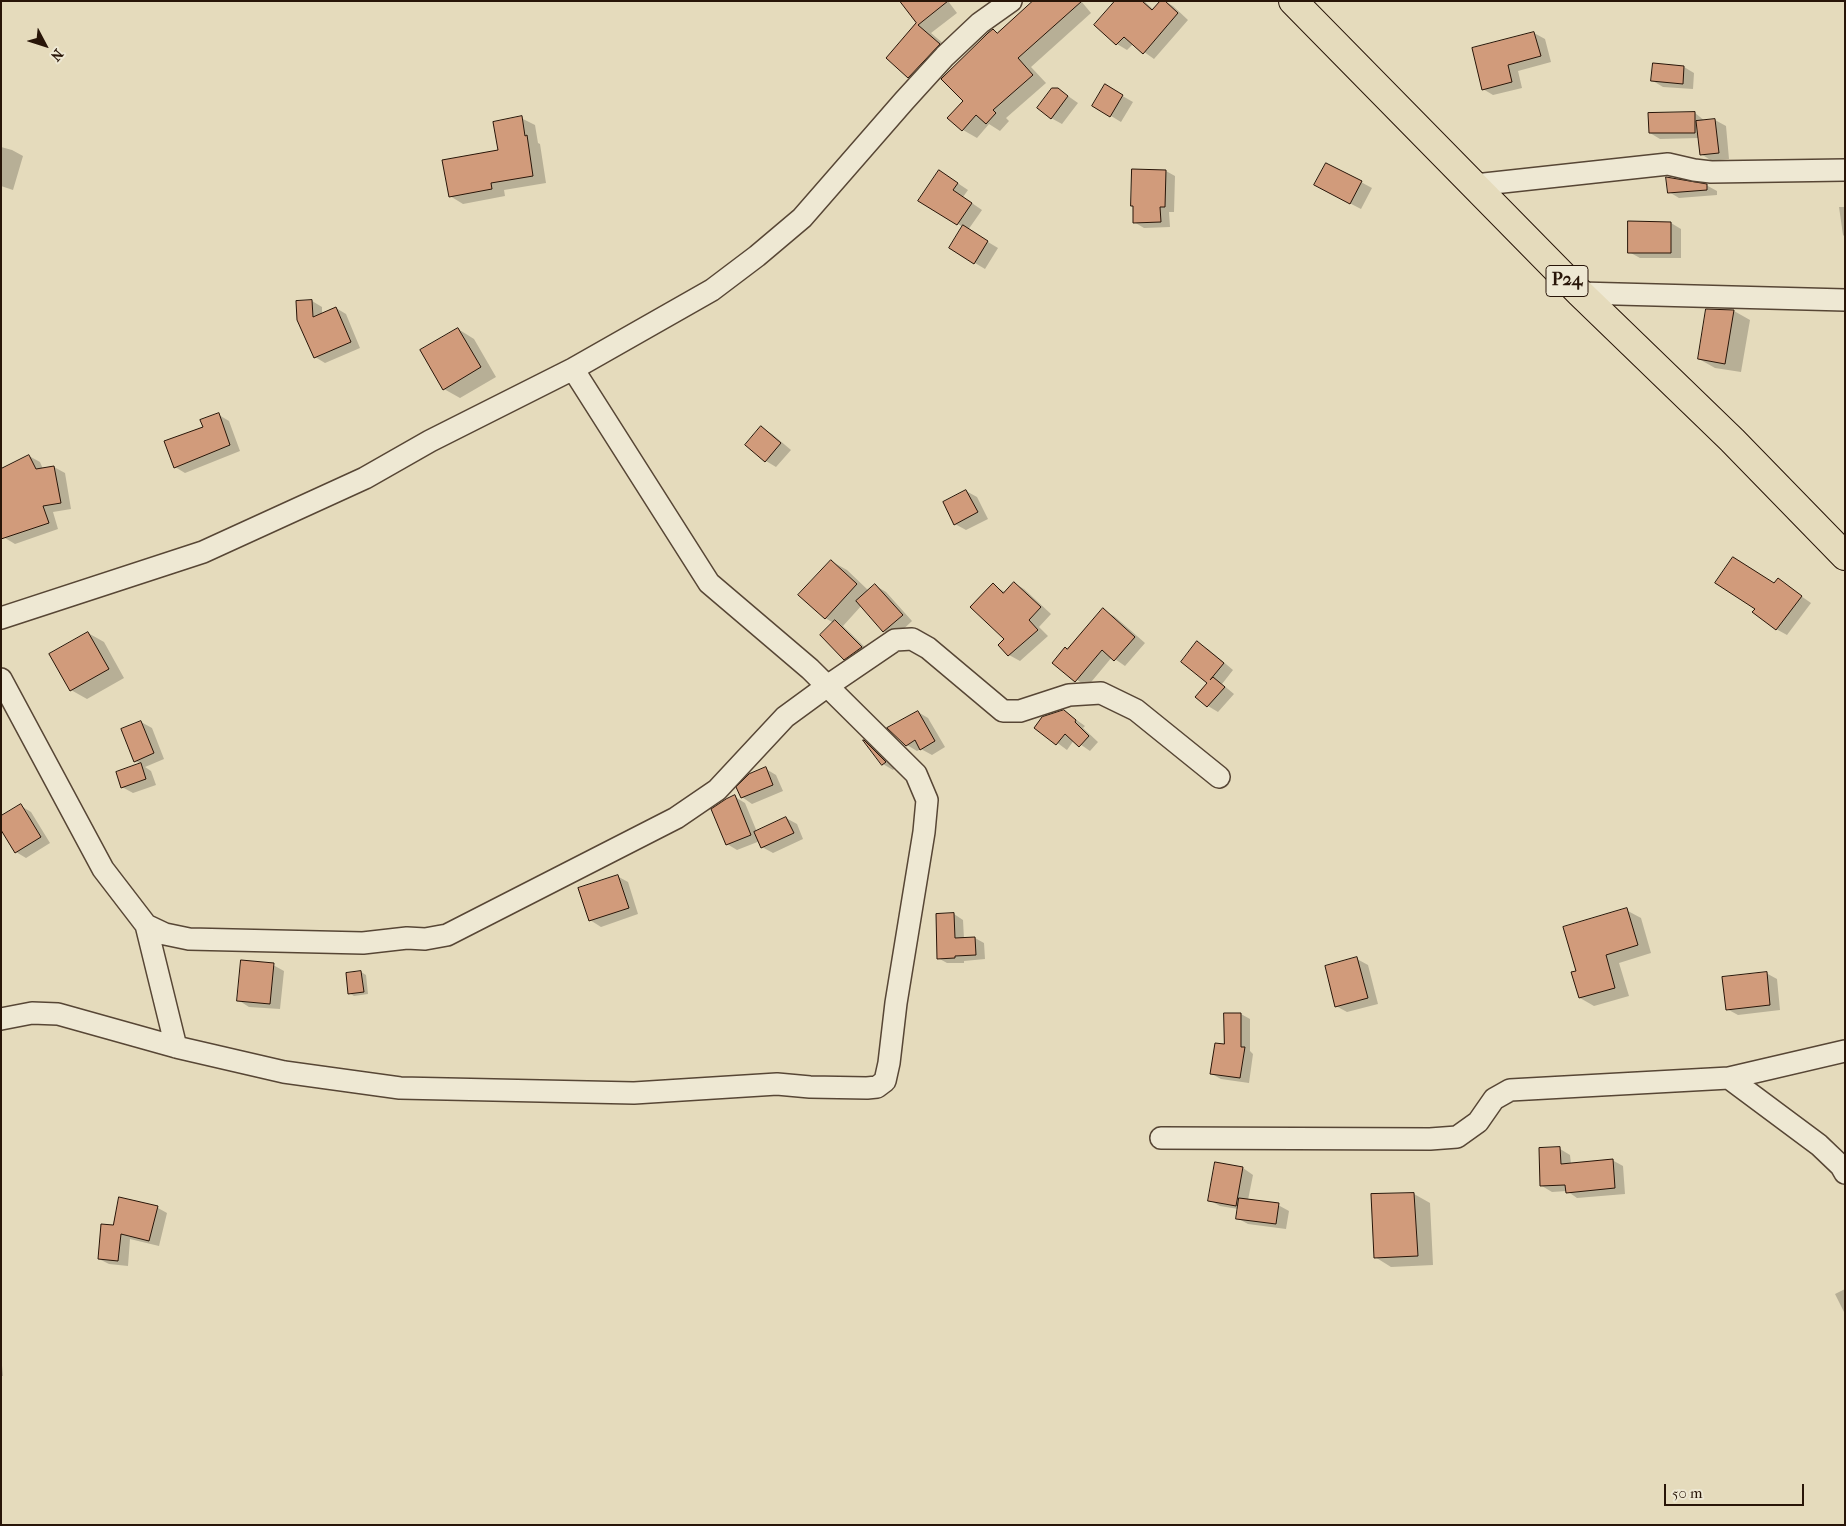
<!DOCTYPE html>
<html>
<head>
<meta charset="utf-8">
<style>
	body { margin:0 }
	#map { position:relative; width:1846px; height:1526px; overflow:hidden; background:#e5dbbc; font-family:"IM FELL French Canon",serif }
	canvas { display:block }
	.frame { position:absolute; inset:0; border:2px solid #281508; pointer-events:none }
	.north { position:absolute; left:20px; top:20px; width:50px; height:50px; -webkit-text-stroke:4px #eee8d3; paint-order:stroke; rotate:130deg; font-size:14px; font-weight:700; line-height:20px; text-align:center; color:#281508 }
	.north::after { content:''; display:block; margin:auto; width:18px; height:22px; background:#281508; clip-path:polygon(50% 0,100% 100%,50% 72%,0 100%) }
	.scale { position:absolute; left:1664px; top:1484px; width:140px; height:22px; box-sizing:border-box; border:2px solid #281508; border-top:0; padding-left:6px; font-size:15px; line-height:18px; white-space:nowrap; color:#281508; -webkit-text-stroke:4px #eee8d3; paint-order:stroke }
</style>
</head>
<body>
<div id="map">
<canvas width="1846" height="1526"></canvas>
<div class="frame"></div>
<div class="north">N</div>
<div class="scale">50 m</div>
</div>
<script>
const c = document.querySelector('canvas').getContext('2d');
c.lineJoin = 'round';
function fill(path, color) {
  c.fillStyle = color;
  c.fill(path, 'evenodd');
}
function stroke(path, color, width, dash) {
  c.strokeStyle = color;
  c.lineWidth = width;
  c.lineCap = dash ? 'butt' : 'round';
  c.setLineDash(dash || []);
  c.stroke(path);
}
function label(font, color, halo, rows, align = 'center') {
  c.font = font + ' "IM FELL French Canon",serif';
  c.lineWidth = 4;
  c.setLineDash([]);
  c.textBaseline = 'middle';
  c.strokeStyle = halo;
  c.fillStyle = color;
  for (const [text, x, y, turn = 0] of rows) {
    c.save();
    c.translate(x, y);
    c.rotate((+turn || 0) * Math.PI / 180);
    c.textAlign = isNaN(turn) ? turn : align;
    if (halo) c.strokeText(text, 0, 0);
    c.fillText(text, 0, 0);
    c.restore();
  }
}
fill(new Path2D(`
	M901,1H948L957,13L931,33L953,52L923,85L909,77L918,23Z
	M1033,1H1081L1091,13L1031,67L1046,83L1006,118L1009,121L1000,131L989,124L977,138L963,130L949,118L964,101L993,31L998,34L1034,3Z
	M1116,1H1144L1154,10L1164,1L1173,6L1188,20L1154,59L1133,44L1127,50L1117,44L1095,25Z
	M1534,33L1545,39L1551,62L1518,71L1522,88L1493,95L1483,89Z
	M1684,67L1694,73L1693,89L1663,87L1653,81Z
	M1105,86L1133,102L1121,122L1093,105Z
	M1058,89L1078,103L1062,124L1051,118Z
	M1695,113L1705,121L1715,120L1726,126L1729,159L1712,161L1701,154L1699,138L1660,139L1650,133Z
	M521,118L535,125L538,143L540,144L546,183L504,190L505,196L463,204L450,196L500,151Z
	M1,147L12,150L23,156L13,190L1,186Z
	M1327,164L1372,188L1361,209L1326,191Z
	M1166,171L1175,176L1174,212H1169L1170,227L1144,228L1134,222V207L1132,206Z
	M950,178L968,190L963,197L982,210L968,230L998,248L985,269L975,263L963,227L920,200Z
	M1706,185L1717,191V195L1679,198L1669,192Z
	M1839,207H1845V237L1843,235Z
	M1671,223L1681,229V258H1640L1629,252Z
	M312,301L322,307V315L336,308L346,314L360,348L325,363L315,357Z
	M1734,311L1750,320L1741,372L1715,368L1699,359Z
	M458,329L474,339L496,377L460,398L444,389Z
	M219,415L229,421L240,451L185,473L175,467L204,428Z
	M761,428L772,434L791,450L776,467L766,461Z
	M29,456L40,462L43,469L54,467L65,473L71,509L53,512L58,529L15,544L5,538Z
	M966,491L977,497L988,519L966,530L955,524Z
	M831,561L847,570L869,591L876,586L886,592L912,621L895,637L884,631L862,605L843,626L872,654L856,665L845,659L834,623L825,618Z
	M1778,580L1811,603L1787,635L1776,629L1775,585Z
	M1014,583L1024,589L1051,614L1039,627L1048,636L1020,661L1009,655L999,645L1006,639L993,585L1005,592Z
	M1103,610L1114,616L1145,643L1125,666L1112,657L1087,687L1054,663L1068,650Z
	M88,633L104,642L124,678L87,699L71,690Z
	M1197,643L1208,649L1233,670L1222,684L1234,694L1218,712L1208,706L1209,683Z
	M1064,711L1085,726L1083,728L1098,742L1090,751L1074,740L1067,750L1036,727Z
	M918,712L928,718L945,747L932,755L921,749L917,751L907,745Z
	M141,722L152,728L164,759L145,767L151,771L156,785L133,793L122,787L117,773L142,764L135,761Z
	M868,744L874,747L895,768L893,770L883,764Z
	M766,769L776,775L783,791L752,804L742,797Z
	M735,797L745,803L757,832L786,818L797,824L803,839L773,853L762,847L760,841L737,850L727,844Z
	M21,806L31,812L50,843L26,858L16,852Z
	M617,876L628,882L638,914L601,927L590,920Z
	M1626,910L1641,918L1651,953L1619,963L1629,996L1594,1006L1580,998L1577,972Z
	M954,914L963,920L964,939L975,938L984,943L985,959L964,961V963H947L938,958L937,915Z
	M1357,959L1368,965L1378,1004L1347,1012L1336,1006Z
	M273,965L284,971L280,1009L249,1007L238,1000Z
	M361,972L366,975L368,994L354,996L349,993Z
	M1766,973L1777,979L1780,1010L1738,1015L1727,1009Z
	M1241,1014L1250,1019V1051L1253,1054L1249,1083L1221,1079L1212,1074Z
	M1560,1149L1570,1155L1571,1164L1612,1160L1623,1166L1625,1194L1577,1198L1567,1191L1552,1192L1542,1186Z
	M1243,1168L1253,1175L1248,1200L1278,1205L1289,1211L1286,1229L1248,1224L1237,1218L1238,1209L1220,1206L1209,1200Z
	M1414,1194L1430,1203L1433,1265L1391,1267L1375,1257L1373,1196Z
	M158,1208L167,1213L159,1246L130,1239L128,1266L109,1264L99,1259L114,1226Z
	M1845,1289V1314L1835,1294Z
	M1,1355L3,1376H1Z`), '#0003');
const building = new Path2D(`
	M900,1H948L918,25L940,44L908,78L886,58L916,23Z
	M1033,1H1082L1018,58L1033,75L993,110L996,113L986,124L976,115L962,131L947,118L963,101L941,79L988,33L993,29L997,33Z
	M1115,1H1142L1152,10L1160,1H1165L1178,13L1143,54L1124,37L1116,45L1094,25Z
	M1534,32L1541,56L1508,65L1512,82L1482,90L1472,48Z
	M1653,63L1684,66L1683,84L1651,81Z
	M1105,84L1123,95L1110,117L1092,106Z
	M1052,88H1058L1068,96L1051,119L1037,108Z
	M1695,112V133H1649L1648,113Z
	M522,116L525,136L527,135L533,176L491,183L492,189L449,197L442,160L498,150L493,122Z
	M1715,119L1719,153L1700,155L1696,121Z
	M1326,163L1362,181L1350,204L1314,185Z
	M1132,169L1166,170L1165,207H1160L1161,222L1133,223V206H1131Z
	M939,170L958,183L953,190L972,203L957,225L918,201Z
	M1666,177L1707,184V190L1668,193Z
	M1628,221L1671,222V253H1628Z
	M963,225L988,241L974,264L949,248Z
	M312,300L313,317L336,307L351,342L314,358L297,320L296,301Z
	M1706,309L1734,310L1725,364L1698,359Z
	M458,328L481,367L443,390L420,350Z
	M219,413L230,445L174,468L164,441L203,427L200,420Z
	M761,426L781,443L765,462L745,445Z
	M29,455L36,469L54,466L61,503L43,506L49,523L1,539V469Z
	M966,490L978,512L954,525L943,502Z
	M1733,557L1774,583L1778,578L1802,596L1776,630L1752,612L1755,609L1715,583Z
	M831,560L857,584L825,619L798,595Z
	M1014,582L1041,607L1029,620L1038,630L1008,656L998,645L1004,639L970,607L993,583L1003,593Z
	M875,584L903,615L883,632L856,601Z
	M1103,608L1135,637L1114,661L1102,650L1075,682L1052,663L1065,647L1067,649Z
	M835,620L862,647L844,660L820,635Z
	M88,632L109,669L70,691L49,654Z
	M1197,641L1224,663L1210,680L1213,677L1225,687L1207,707L1195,697L1207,683L1181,662Z
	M1064,710L1076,720L1075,722L1089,736L1079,747L1065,734L1056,745L1034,728L1042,717Z
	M918,711L935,741L920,750L915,740L906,746L887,728Z
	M141,721L154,753L134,762L121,729Z
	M863,740H864L886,762L882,765Z
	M141,763L146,779L121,788L116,772Z
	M766,767L773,785L741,798L736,787L749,774Z
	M735,795L751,835L726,845L711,809L726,799Z
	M21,804L41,837L15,853L1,830V816Z
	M786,817L794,833L761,848L754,832Z
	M618,875L629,908L589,921L578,888Z
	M1627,908L1638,945L1606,955L1615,988L1579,998L1571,972L1576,971L1563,927Z
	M954,913L955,938L975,937L976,955L955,956V958L937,959L936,914Z
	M1357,957L1368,998L1335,1007L1325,966Z
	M241,960L274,963L270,1004L237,1001Z
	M361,971L364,992L348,994L346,973Z
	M1767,972L1770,1005L1726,1010L1722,977Z
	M1224,1013H1241V1047H1245L1240,1078L1210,1074L1215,1043L1224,1044Z
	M1560,1147L1561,1164L1613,1159L1615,1188L1566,1193L1565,1185L1540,1186L1539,1148Z
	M1215,1162L1243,1167L1236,1206L1208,1201Z
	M1414,1193L1418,1256L1374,1258L1371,1194Z
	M119,1197L158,1206L149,1241L121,1234L118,1261L98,1259L101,1224L113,1225Z
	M1239,1198L1279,1203L1276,1224L1236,1219Z`);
fill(building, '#d19b7b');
stroke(building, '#281508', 1);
const street = new Path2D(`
	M1475,185L1668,164L1694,170L1711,172L1845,170
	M1580,293L1845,300
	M1,618L203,552L365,478L430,441L573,369L712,290L757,256L802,218L904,101L945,56L980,23L1011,1
	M1,679L103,869L146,925L165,934L189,939L363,943L407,938L425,939L447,935L676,818L717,790L785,717L826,687L895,640L912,639L928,648L1003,711H1020L1069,695L1101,693L1136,710L1219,777
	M146,925L176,1047
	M1,1019L32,1013L58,1014L176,1047L284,1072L400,1088L634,1093L777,1084L810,1087L867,1088L877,1087L885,1081L889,1063L896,1003L924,832L927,800L916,774L810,669L709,583L573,369
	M1729,1078L1819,1145L1841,1166L1845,1173
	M1161,1138L1430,1139L1457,1137L1478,1122L1494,1099L1510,1090L1729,1078L1845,1051`);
const primary = new Path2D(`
	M1293,1L1580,293L1732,440L1845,556`);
stroke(street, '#574635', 24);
stroke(primary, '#281508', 30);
stroke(street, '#eee8d3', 21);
stroke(primary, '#e5dbbc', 28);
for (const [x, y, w] of [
	[1567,281,42]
]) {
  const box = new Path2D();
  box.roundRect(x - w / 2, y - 15.5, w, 31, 4);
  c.fillStyle = '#eee8d3';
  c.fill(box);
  stroke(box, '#281508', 1);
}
label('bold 18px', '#281508', null, [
	["P24",1567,281]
]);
</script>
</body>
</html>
